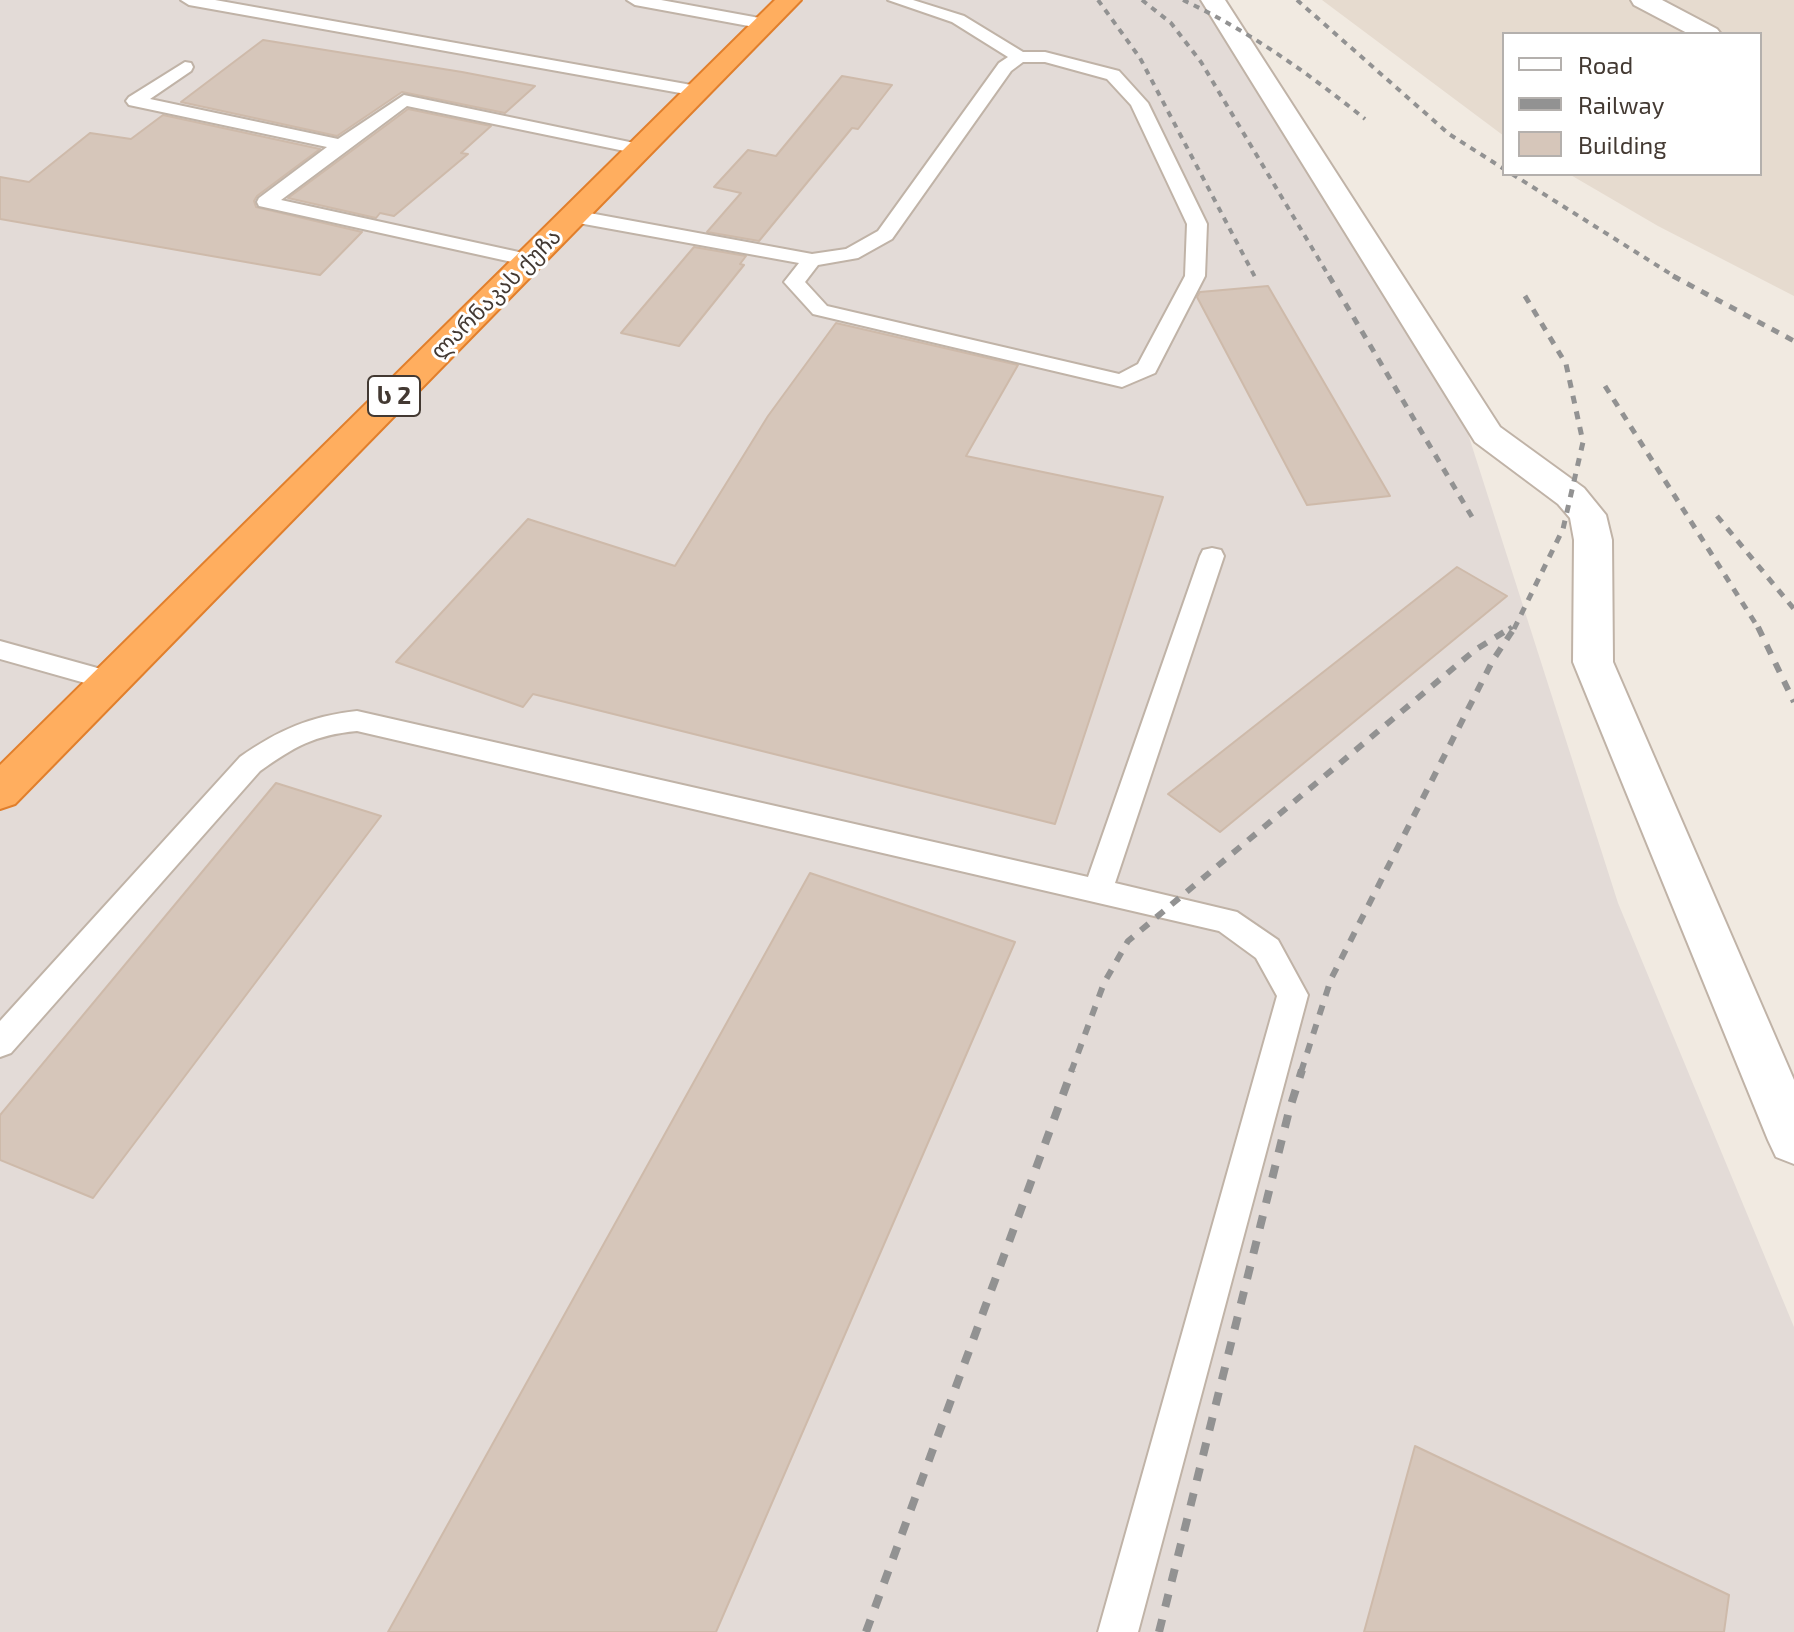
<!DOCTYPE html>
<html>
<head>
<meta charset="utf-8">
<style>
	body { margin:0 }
	#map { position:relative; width:1794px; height:1632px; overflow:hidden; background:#f1eae1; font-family:"Exo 2",sans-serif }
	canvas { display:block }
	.legend { position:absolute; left:1502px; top:32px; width:260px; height:144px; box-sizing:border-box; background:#fff; border:2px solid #b4b0ad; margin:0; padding:10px 14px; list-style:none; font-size:24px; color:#433932 }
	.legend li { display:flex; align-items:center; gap:16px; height:40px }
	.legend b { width:40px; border:2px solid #b4b0ad }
</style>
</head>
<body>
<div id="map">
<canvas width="1794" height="1632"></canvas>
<ul class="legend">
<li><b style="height:10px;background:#fff"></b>Road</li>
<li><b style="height:10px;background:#929292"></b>Railway</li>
<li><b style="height:22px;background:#d6c6ba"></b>Building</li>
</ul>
</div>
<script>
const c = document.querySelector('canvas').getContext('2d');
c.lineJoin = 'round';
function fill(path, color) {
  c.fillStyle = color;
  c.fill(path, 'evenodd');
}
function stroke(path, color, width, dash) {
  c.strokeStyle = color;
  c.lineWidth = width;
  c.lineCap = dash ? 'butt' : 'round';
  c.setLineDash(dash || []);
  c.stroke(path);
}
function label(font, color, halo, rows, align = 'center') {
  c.font = font + ' "Exo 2","Noto Sans Georgian",sans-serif';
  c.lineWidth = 6;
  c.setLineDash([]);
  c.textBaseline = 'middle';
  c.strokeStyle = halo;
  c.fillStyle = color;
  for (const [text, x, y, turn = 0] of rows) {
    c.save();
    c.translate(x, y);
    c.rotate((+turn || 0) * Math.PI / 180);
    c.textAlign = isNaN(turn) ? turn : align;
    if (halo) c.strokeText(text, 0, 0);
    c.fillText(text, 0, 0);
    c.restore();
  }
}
fill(new Path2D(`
	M1322,0H1794V296L1658,226L1569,174H1760V34H1504V136Z`), '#e6dbcf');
fill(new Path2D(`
	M0,0H1214L1447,368L1618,903L1794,1327V1632H0Z`), '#e3dbd7');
const building = new Path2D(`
	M263,40L462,72L535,86L505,113L402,92L337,136L181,102Z
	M842,76L892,85L858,129L852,128L759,241L707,232L741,193L714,187L748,150L776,156Z
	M408,109L491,126L461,153L468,154L394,216L380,213L376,218L288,198Z
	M163,115L320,149L257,196L254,201L256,207L362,232L320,275L0,219V177L29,182L90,133L131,139Z
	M694,247L746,256L740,264L744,265L679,346L621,333Z
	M1268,286L1390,496L1307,505L1197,297L1200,292Z
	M836,323L1018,365L966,456L1163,497L1055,824L533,694L523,707L396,662L528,519L675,566L768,416Z
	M1457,567L1507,596L1220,832L1168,794Z
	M276,783L381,816L93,1198L0,1160V1115Z
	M810,873L1015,942L716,1632H388Z
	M1415,1446L1729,1595L1724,1632H1364Z`);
fill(building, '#d6c6ba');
stroke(building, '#cebaaa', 2);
const lane = new Path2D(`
	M181,0H215L697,86L706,91L697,96L189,5Z
	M627,0H661L765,19L773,24L765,29L635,5Z
	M888,0H913L964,16L1023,52H1045L1119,71L1148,103L1207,224L1205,276L1155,373L1122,387L813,314L784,282L799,263L573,222L564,216L573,210L812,254L846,249L878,231L999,63L1008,57L952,22ZM1023,62H1045L1107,79L1131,105L1187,224L1185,276L1138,364L1119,374L827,306L805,282L818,265L858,258L892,239L1011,71Z
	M185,62L191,63L193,67L191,71L150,99L338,139L404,95L639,144L648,149L639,154L407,106L281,200L537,256L540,260L537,264L530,266L259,206L257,202L259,198L327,147L129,105L126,101L129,97Z
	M1212,548L1221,550L1224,556L1115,883L1237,912L1278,940L1308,995L1138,1632H1098L1277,996L1256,958L1219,931L357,731C314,735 294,747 260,771L11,1053L0,1057V1021L240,757C278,730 311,716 357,711L1088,877L1200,556L1203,550Z
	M0,641L119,674L123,681L119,688L110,690L0,659Z`);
const street = new Path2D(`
	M1201,0H1225L1500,427L1584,488L1606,515L1612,540L1613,662L1794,1080V1164L1776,1157L1768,1140L1573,662L1574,540L1570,518L1558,504L1475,442Z
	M1631,0H1662L1717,29L1721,34H1689L1634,5Z`);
const highway = new Path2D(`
	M775,0H801L15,804L0,809V765Z`);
stroke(lane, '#c0b3a7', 4);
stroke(street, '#c0b3a7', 4);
stroke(highway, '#e17f2c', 4);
fill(lane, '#fff');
fill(street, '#fff');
fill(highway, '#ffae5f');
stroke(new Path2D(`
	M1098,0L1140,58L1255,277
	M1142,0L1171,23L1201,62L1330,278
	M1183,0C1249,31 1308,73 1365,119
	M1297,0L1449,134L1504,169
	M1512,174L1677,278`), '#929292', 4, [6, 6]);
stroke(new Path2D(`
	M1329,276L1475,522
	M1673,276L1794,341
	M1605,386L1759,629
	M1717,516L1794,609
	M1509,629L1512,627
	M1514,629L1563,529L1583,442L1566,364L1522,291`), '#929292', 5, [8, 8]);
stroke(new Path2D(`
	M1758,627L1794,702
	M1071,1072L1104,983L1128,941L1475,650L1512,627
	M1301,1072L1331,979L1493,660L1515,627`), '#929292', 6, [10, 10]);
stroke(new Path2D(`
	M866,1632L1072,1070
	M1159,1632L1289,1111L1302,1070`), '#929292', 8, [13, 13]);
label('22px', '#433932', '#fff', [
	["ლარნაკას ქუჩა",496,294,-45]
]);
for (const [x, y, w] of [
	[394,396,52]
]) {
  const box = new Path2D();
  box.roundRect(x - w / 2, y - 20, w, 40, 6);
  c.fillStyle = '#fff';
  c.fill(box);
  stroke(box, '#433932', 2);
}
label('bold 24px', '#433932', null, [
	["ს 2",394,396]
]);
</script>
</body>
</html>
